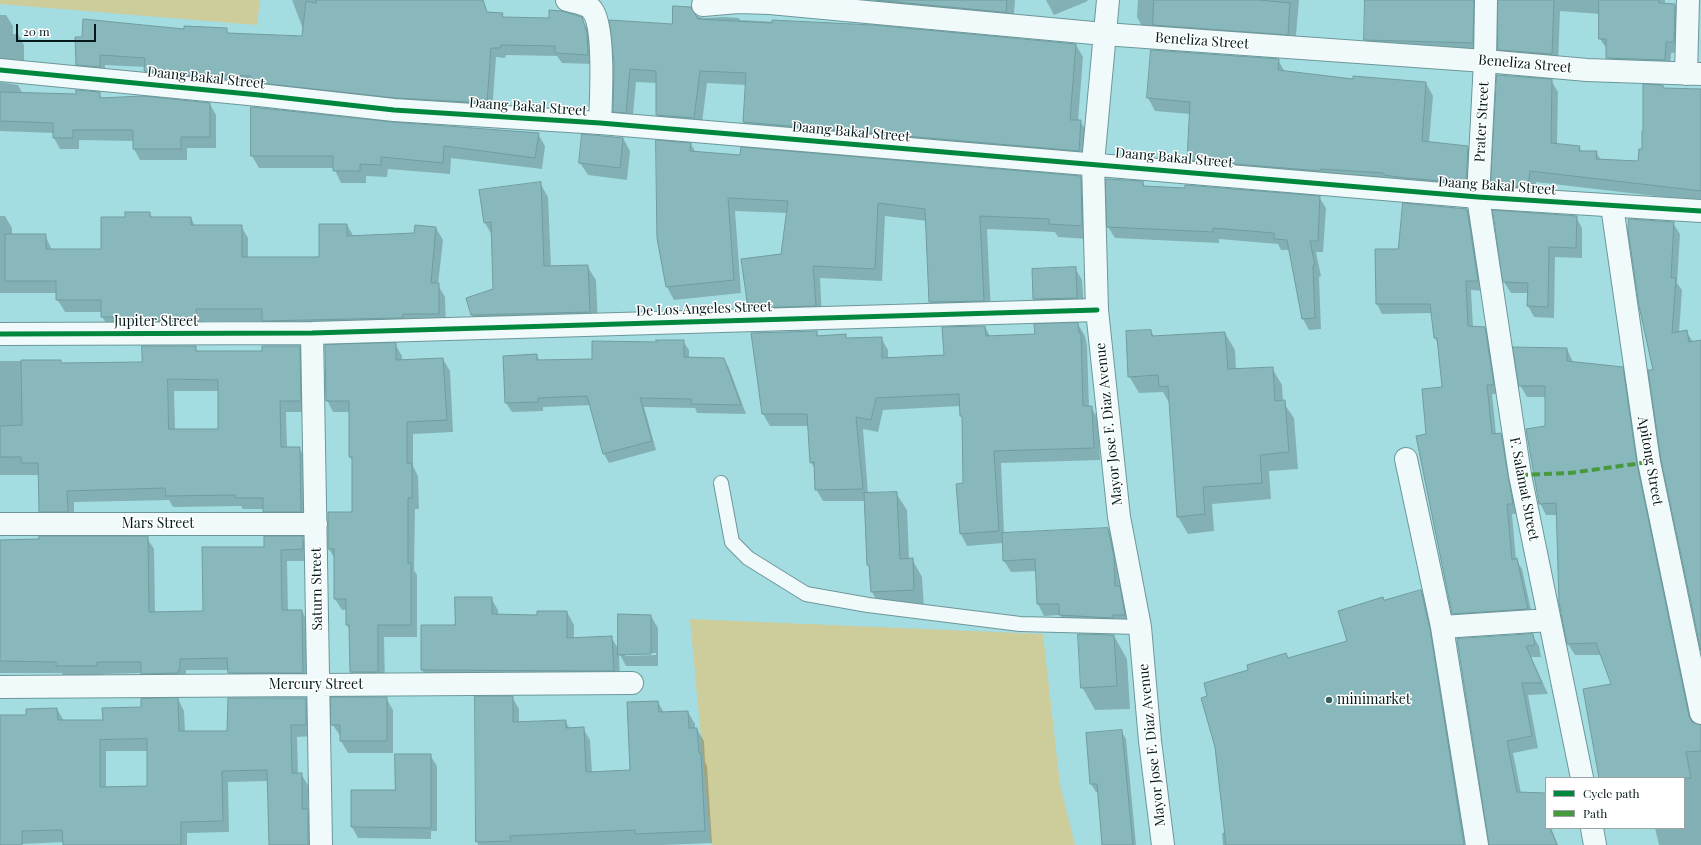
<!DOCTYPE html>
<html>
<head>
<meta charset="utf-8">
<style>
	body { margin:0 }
	#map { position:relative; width:1701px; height:845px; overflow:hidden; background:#a4dde1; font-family:"Playfair Display",serif }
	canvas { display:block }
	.legend { position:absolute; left:1545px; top:777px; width:140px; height:52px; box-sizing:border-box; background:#fff; border:1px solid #9aa3a4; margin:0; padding:5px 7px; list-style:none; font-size:12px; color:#03191b }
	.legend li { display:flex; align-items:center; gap:8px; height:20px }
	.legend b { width:20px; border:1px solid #9aa3a4 }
	.scale { position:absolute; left:16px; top:24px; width:80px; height:18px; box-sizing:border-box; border:2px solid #03191b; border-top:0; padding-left:5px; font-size:12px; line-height:14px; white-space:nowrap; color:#03191b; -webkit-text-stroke:3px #fff; paint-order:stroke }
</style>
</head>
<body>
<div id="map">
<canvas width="1701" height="845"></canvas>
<ul class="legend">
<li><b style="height:5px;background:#00873e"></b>Cycle path</li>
<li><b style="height:5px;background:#47993e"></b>Path</li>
</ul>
<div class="scale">20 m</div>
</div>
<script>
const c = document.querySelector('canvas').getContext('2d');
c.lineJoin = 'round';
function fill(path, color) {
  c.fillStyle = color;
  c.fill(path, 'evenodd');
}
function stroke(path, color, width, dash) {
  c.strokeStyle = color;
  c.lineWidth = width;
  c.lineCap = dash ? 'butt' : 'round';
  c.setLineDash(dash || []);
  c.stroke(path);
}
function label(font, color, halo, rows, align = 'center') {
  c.font = font + ' "Playfair Display",serif';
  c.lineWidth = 3;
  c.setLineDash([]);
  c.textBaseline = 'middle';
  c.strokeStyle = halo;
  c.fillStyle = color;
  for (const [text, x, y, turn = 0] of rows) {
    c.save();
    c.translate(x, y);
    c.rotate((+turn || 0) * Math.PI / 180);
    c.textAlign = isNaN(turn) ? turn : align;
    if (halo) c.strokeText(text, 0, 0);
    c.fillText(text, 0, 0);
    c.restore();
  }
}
fill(new Path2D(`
	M0,0H260L257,25L0,4Z
	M690,619L1043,634L1060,785L1075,845H711Z`), '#cdcc9b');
fill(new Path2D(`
	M292,0H481L453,11L502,14L504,18H581L587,28L592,44L593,64L562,63L557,56L506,55L505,58L496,57L492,113L151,81L145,71L146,67L105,65V76L82,74L77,64L76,38L185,30L226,29L229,34L306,37Z
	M858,0H1015L1013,25L864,11Z
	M1046,0H1087L1088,1L1054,15Z
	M1138,0H1299L1295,47L1144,30L1137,17Z
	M1366,0H1485L1478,54L1371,50L1365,39Z
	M1499,0H1665V4L1675,5L1681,15L1680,52L1671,53L1670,71L1613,68L1607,57V49L1600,39V14L1560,11L1558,65L1505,60L1499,49Z
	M0,15H6L13,26V34H18L24,45V70L0,71Z
	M694,15L704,18L724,17L739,18L740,20L854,26L1076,45L1083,57L1078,121H1080L1088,133L1086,163L751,135L744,122L746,85L707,83L701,131L665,128L657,115V83L636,82L632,125L621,124L614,111L615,63L673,25Z
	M1152,51L1278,60L1285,72L1354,80L1426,83L1433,96L1429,143L1468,147L1475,159L1473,196L1195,172L1188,160L1190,114L1155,111L1148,98Z
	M1551,80L1558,92L1557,144L1579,147L1582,152H1596L1601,160L1639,162L1663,86L1664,89H1701V206L1698,201L1536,182L1534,199L1499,197L1492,185Z
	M0,82L18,85L23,94L77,95L99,93L102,99L210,104L216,115V148H187V160H140L134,149V141L79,140V149H60L54,138V133L0,131Z
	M393,123L538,134L545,146L542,169L451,158L450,174L388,169L387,177L366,176V183H341L334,168H259L252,156Z
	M623,138L630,151L627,180L588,175L580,163Z
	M691,144L696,153L1080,177L1088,190L1089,239L1058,237L1055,232L987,229L991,314L938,315L930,302L927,221L885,216L882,281L820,278L822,319L756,321L749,307L782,255L787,213L735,211L741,293L674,300L667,287Z
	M1143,182L1145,187L1319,197L1326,208L1323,252H1316L1321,276L1319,277L1321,329L1309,330L1303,319L1290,250H1281L1278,244L1219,239V243L1115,238L1108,227Z
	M540,183L548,197L551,267L587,266L596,280L598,326L481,329L472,315L467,299L494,290L493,237L485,223L480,191Z
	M1467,210L1472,220L1483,291L1471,290L1473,327L1484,328L1490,338L1499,394H1492L1496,434H1500L1506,444L1518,514H1512L1516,560L1522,569L1533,619L1459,623L1453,613L1428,435L1443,388L1439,346L1435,338L1432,313L1382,314L1377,304L1399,250Z
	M150,213L152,218H191L195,226H241L248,238V258H320L347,225L354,237L415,234L436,228L443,240L438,285L445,297L446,326L270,333L263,321H203V333L109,329L102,316V312H65L57,299V293H0V216H5L12,228V235H45L52,250H102L126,218Z
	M1576,217L1582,228V258L1555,257L1554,318L1534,317L1528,306V293H1511L1504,282Z
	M1673,223L1680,234L1677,283L1682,290L1679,333L1686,331L1693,342L1701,341V646L1654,372Z
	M1075,268L1082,280L1084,310L1041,311L1034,299L1033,270Z
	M1078,324L1085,336L1087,346L1089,407H1091L1098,419L1100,460L1001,463L1004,534L1108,529L1114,541L1120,570L1121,591L1126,599L1131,626H1066L1060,615L1044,616L1038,604L1037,571L1011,572L1004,561L1003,543L967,546L961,534L964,484L963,419L961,406L883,410L878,432L863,429L868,494L896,493L907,510L909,560L912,559L922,577L924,608L882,610L872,592L870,568L868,565L866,501H823L816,489L815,469L811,462L808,426H770L763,414L816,332L820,337L845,335L847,339L881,338L888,350V359L945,356L985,327L990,336L1036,335Z
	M1151,331L1154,337L1225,333L1235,350L1236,370L1272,368L1282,385L1283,402L1294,418L1298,469L1269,471L1271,499L1212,504L1214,531L1188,534L1178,517L1170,404L1163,392L1139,393L1129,376Z
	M683,341L689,350V358L724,359L729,368L746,414L697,413L695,408L644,407L656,450L609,463L604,454L591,405L543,407V411L512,412L506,403L536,355L540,361L593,360L657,343Z
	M395,344L402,356V361L443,359L450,371L453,432L413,434V466L418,476L419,509H415L414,570L417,575V637H384L385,684H357L351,672L350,631L347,625V610H342L335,599V559L329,549L353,513V462L350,457V412H333L327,400Z
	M195,347L198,352H263L299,347L306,358L307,412H286L287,448H299L306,459L307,523H271L264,509H243L241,506L173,507L169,500L74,502V523H47L40,511V475H0V361H60L62,364L143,363ZM174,391H219V430H175Z
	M1567,349L1573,362L1622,368L1629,379L1643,477L1694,724L1701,726V845H1659L1655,828H1684V778H1645L1601,655H1575L1568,644L1557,515H1546L1540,503L1546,427V397H1527L1520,385Z
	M147,538L154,549L155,612H204L265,548L302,538L309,549V561H287L288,611H302L308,623L309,684H235L229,670H186V681L148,685L142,673L103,674V677H64L62,673H0V541Z
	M1421,591L1429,605L1469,845L1459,843L1460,845H1223L1222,833L1226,832L1216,747L1209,697L1250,671L1286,654L1288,659L1348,641L1384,601Z
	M491,598L498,610V615L538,616L567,612L574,625V639L611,637L619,650L651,616L658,628V666H626L619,653L620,683L429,682L422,670L456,626ZM625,653H656V655L625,656Z
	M1532,635L1539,646L1541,657H1531L1548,694L1528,695L1538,748L1513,753L1521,793L1546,794V828H1551L1558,845H1492L1458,640Z
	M1114,636L1127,659L1130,709L1095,710L1082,687Z
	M476,697H512L519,709V723L565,721L570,729L583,728L590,740L592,773L631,771L658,702L664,713L688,712L695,724V729H697L704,741L705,762L707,766L712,843L663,845H478Z
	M386,698L393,710V753H348L341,741V737L332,724Z
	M178,699L184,711L185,732H228L305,699L312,710V736L297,737L298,774H301L308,785V812L314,822V845H270L268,781L228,782L229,832L187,833V845H64V842L0,845V716H27L57,709L64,721H104L142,708ZM106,751H148V787L106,788Z
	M1121,731L1126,739L1136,845H1103L1099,792H1096L1091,784L1087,734Z
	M430,755L437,766V831H431V839L358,838L352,827L396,791Z`), '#0003');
const building = new Path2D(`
	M316,0H483L487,12L503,13L502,17L549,18V10L562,11L582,17L587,33L588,55L555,53V46L501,45L500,48H491L487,103L395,98L251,82V76L210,74V78L144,71L145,58L100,55V67L76,65L75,37H82L83,19L184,29V26L227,28V33L302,36L306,1L316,3Z
	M876,0H1007L1006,12Z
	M1154,0H1259L1290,3L1288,35L1153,25Z
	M1365,0H1474L1473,43L1364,40Z
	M1498,0H1554L1552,54L1498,50Z
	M1599,0H1659V3L1675,4L1674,42H1666L1665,60L1606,58V39H1599Z
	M673,6L691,7L698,19L772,23V20L873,25L1076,44L1070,120H1081L1079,151L743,122L746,73L700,71L694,118L656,115V71L630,69L626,113L613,112L614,63L609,20L672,24Z
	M1151,50L1279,59L1278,70L1353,79V76L1426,82L1422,141L1468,146L1466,183L1406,178L1384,175V173L1321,169V171L1187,160L1190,102L1147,98Z
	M1497,75L1552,79L1551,143L1580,146L1579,151H1597L1596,159L1638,161L1639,149H1642V131H1643V84L1663,85V88L1701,89V191L1530,171L1528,188L1491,185Z
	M76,90L100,92V98L143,96L210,103V137H181V149H133V130H73V138H53V123L0,121V92L76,94Z
	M251,107L393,122L539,133L535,158L444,146L443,163L381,157V165L360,164V171H333V156H251Z
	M582,134L623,138L620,168L579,163Z
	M656,140L691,143L690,151L740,155L741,147L1081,176L1082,226L1049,224V219L980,216L984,301L929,302L925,209L878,203L875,269L813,266L816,306L748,308L741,259L781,254L788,201L728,198L734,280L666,287L657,238Z
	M1106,179L1143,181V186L1185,188V185L1320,196L1318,241H1310L1315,265L1313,266L1315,318L1302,319L1287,240L1274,239V233L1213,228V232L1107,227Z
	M541,182L544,266L588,265L590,312L471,315L466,298L493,289L491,222L484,223L479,190Z
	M1403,203L1467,209L1478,281H1466L1468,326L1485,327L1494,385H1487L1492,434L1501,433L1513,504H1507L1512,560L1517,558L1528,609L1452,614L1416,436L1426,434L1422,389L1442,387L1437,338H1434L1430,304H1376L1375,249H1398Z
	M1493,210L1577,216L1576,248L1549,247L1548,307L1527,306L1528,283L1503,282Z
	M125,212H150V217H191V225H242V257H319V224H347V236L414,233L415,225L436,227L431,283H439V314H403V318H396L262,321V309H196V321H142V317H101V300H56V281H5V234H46V249H101V217H125Z
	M1629,219L1674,222L1671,278H1676L1672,333L1687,330L1689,342L1701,340V651L1661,460L1648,370H1653L1639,306L1628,230Z
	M1076,267L1077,298L1033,299L1032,269Z
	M1078,323L1079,333H1081L1083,406H1092L1094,448L994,451L999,531L960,534L956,484L963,483L962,416H960L959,394L876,398L871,420L856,417L863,489L815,490L814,462L810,463L807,414H762L751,333L817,331V336L846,334V338L882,337V358L944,355L942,327L985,326L986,336L1035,334L1034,324Z
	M1151,330L1152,336L1225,332L1228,369L1273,367L1275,401L1285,400L1289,452L1260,455L1262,483L1203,487L1205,514L1177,517L1168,386L1159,387L1158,375L1128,377L1126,331Z
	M656,340H684V357L724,358L741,405L691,404V399L640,398L652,441L603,454L587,396L538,398V402L505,403L503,356L537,354V360L592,359V341L656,342Z
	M396,343V360L443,358L447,420L407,422V463H412V498H408V563H411V625H378V672H350L349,625H346V599H334V549H328V512H352V457H349V401H326L325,345Z
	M142,346H196V351H262V346H300L301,401H280L281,447H300L301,512H263V498H235V495L166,496L165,488L67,491L68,512H39L38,463H21V457H0V426L22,425L21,360H61V363L142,362ZM168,379L218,380V429H169Z
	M1513,347L1567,348V361L1623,367L1637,464L1689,716L1692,722L1701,725V751L1686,752L1691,778H1599L1583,689L1611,684L1596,643L1567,644L1559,602L1556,503L1539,504L1526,429L1545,426V386H1519Z
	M897,492L900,559L913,558L914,590L871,592L869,565H867L864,493Z
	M1108,528L1114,557L1115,586H1120L1125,615H1113V618L1059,615V604H1037L1035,559L1003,561L1002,533Z
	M39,536H148L149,612L203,611L202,547H264V536H303V549L281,550L282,610H302L303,673H228L227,658L180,659V670H178V673L141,674V662H97V666H56V662L0,661V540L39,539Z
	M1421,590L1430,629L1464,845H1226L1215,747L1201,698L1207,696L1204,683L1248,670L1247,665L1286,653L1288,658L1347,641L1338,611L1383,597L1384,600Z
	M455,597H492V614L537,615V611H567V638L612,636L614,671L421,670V625H455Z
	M618,614L651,615V654L618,655Z
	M1078,634L1114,635L1117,686L1081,688Z
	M1533,634L1535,645L1526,646L1542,683H1522L1532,736L1507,741L1517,792L1546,793V828H1550L1557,845H1489L1457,639Z
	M475,696H513V722L566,720V728L584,727L586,771L589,772L630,770L627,702L658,701L659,712L688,711L689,728H697L699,753H701L705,831L635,834V830L551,834L510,836L511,841L476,842Z
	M331,697H387V741H340V725H331Z
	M178,698L179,731H227L228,698H306V725H291L292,773H302V809H308V845H269L267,770L222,771L223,821L181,822V845H63L62,830L22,831V845H0V715H26V709L57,708L58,720H103L102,708L141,707V699ZM147,739V786L100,787V740Z
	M1122,730L1133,845H1102L1097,784H1090L1086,733Z
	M395,754H431V828L351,827V790H395Z`);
fill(building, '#88b8bc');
stroke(building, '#719c9e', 1);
const service = new Path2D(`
	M721,483L732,542L748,558L806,594L868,605L1020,624L1140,627`);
const minor = new Path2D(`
	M567,0C574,2 588,4 592,10C605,25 601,101 600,123
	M1486,0L1485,61L1478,197L1520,475L1582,778
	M703,5L738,2L770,3L1104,34L1485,61L1587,70L1701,74
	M1686,74L1688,0
	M1612,206L1649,462L1701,713
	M312,333L321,845
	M0,334L312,333L1097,310
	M1406,459L1442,627L1477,845
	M0,524H316
	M1442,627L1549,620
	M0,687L632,683
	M1592,828L1595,845`);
const tertiary = new Path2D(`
	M1108,0L1093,163L1097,310L1119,517L1140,627L1150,741L1163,845
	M0,70L259,95L394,110L600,123L1478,197L1701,211`);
stroke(service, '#6c979a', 16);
stroke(minor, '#6c979a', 24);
stroke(tertiary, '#6c979a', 24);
stroke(service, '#f1fafa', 14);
stroke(minor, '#f1fafa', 22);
stroke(tertiary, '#f1fafa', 22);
stroke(new Path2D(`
	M1520,475L1570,473L1649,462`), '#47993e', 4, [8, 4]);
stroke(new Path2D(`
	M0,70L259,95L394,110L600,123L1478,197L1701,211
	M0,334L312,333L1097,310`), '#00873e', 5);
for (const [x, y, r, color] of [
	[1329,700,4,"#3b5e60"]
]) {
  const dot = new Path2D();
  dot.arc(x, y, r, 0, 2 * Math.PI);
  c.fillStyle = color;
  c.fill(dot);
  stroke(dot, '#fff', 1.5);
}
label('14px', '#03191b', '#fff', [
	["Beneliza Street",1202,41,4],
	["Beneliza Street",1525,64,5],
	["Daang Bakal Street",206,78,6],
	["Daang Bakal Street",528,107,4],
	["Prater Street",1482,122,-87],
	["Daang Bakal Street",851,132,5],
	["Daang Bakal Street",1174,158,5],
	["Daang Bakal Street",1497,186,4],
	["De Los Angeles Street",704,309,-2],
	["Jupiter Street",156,322],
	["Mayor Jose F. Diaz Avenue",1109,424,-96],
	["Apitong Street",1650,461,80],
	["F. Salamat Street",1524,489,79],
	["Mars Street",158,524],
	["Saturn Street",317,589,-91],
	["Mercury Street",316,685],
	["Mayor Jose F. Diaz Avenue",1152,745,-96]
]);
label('14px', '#03191b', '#fff', [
	["minimarket",1337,700]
], 'left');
</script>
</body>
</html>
